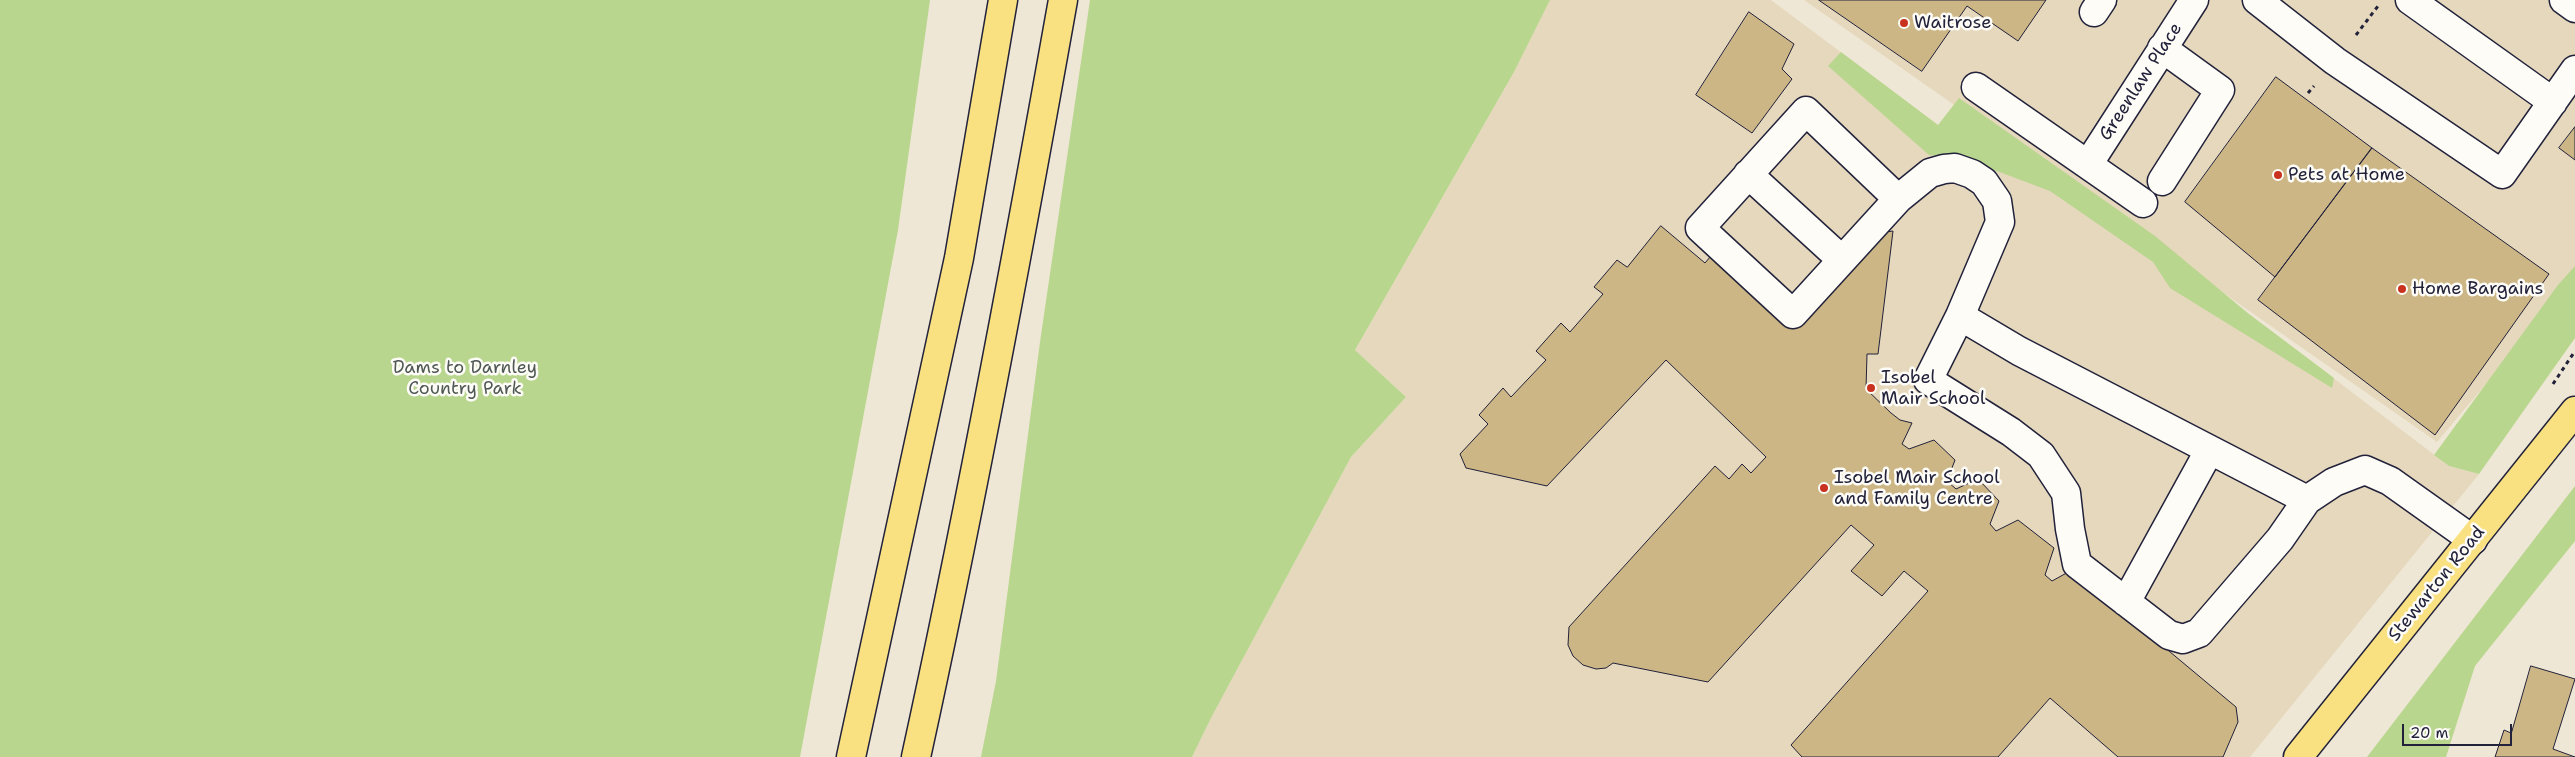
<!DOCTYPE html>
<html>
<head>
<meta charset="utf-8">
<style>
	body { margin:0 }
	#map { position:relative; width:2575px; height:757px; overflow:hidden; background:#efe7d5; font-family:"Shantell Sans",sans-serif }
	canvas { display:block }
	.scale { position:absolute; left:2402px; top:724px; width:110px; height:22px; box-sizing:border-box; border:2px solid #22223b; border-top:0; padding-left:6px; font-size:15px; line-height:18px; white-space:nowrap; color:#22223b; -webkit-text-stroke:4px #fdfcf7; paint-order:stroke }
</style>
</head>
<body>
<div id="map">
<canvas width="2575" height="757"></canvas>
<div class="scale">20 m</div>
</div>
<script>
const c = document.querySelector('canvas').getContext('2d');
c.lineJoin = 'round';
function fill(path, color) {
  c.fillStyle = color;
  c.fill(path, 'evenodd');
}
function stroke(path, color, width, dash) {
  c.strokeStyle = color;
  c.lineWidth = width;
  c.lineCap = dash ? 'butt' : 'round';
  c.setLineDash(dash || []);
  c.stroke(path);
}
function label(font, color, halo, rows, align = 'center') {
  c.font = font + ' "Shantell Sans",sans-serif';
  c.lineWidth = 5;
  c.setLineDash([]);
  c.textBaseline = 'middle';
  c.strokeStyle = halo;
  c.fillStyle = color;
  for (const [text, x, y, turn = 0] of rows) {
    c.save();
    c.translate(x, y);
    c.rotate((+turn || 0) * Math.PI / 180);
    c.textAlign = isNaN(turn) ? turn : align;
    if (halo) c.strokeText(text, 0, 0);
    c.fillText(text, 0, 0);
    c.restore();
  }
}
fill(new Path2D(`
	M1550,0H1771L1938,125L1975,133L2249,314L2449,466L2479,474L2250,757H1192L1211,718L1351,457L1406,397L1355,350L1514,72Z
	M1804,0H2575V278L2437,442Z`), '#e5d8bd');
fill(new Path2D(`
	M0,0H930L898,230L800,757H0Z
	M1090,0H1550L1514,72L1355,350L1406,397L1351,457L1211,718L1192,757H981L996,681L1040,342Z
	M1841,52L1938,125L1959,98L2155,236L2249,314L2334,378L2332,388L2170,288L2153,262L2050,191L1965,159L1929,155L1828,66Z
	M2575,266V338L2479,474L2449,466L2434,455L2558,285Z
	M2575,486V541L2475,666L2446,757H2367Z`), '#b9d68e');
const building = new Path2D(`
	M1819,0H2046L2018,41L1967,6L1922,71Z
	M1749,12L1794,44L1782,69L1792,79L1752,133L1696,95Z
	M2276,77L2372,148L2275,277L2185,202Z
	M2575,127V160L2559,148Z
	M2372,148L2549,274L2435,435L2258,300Z
	M1661,226L1705,263L1715,251L1794,321L1886,232L1893,231L1878,354H1867L1866,389L1891,413L1900,420L1912,423L1902,444L1909,449L1934,440L1955,460L1947,481L1956,489L1978,479L1999,501L1990,524L1996,531L2018,520L2054,548L2045,575L2052,581L2072,570L2236,707L2238,722L2223,757H2118L2050,698L1998,757H1802L1791,745L1928,591L1904,571L1882,596L1851,571L1874,545L1851,525L1708,682L1613,663L1606,668L1596,669L1583,665L1573,656L1568,645L1569,627L1715,466L1729,479L1742,464L1751,473L1766,457L1666,360L1547,486L1466,468L1460,454L1488,424L1479,415L1503,388L1511,397L1546,360L1536,351L1561,323L1570,332L1603,294L1594,287L1617,260L1627,267Z
	M2531,666L2575,679L2553,749L2575,757H2495L2504,730L2511,733Z`);
fill(building, '#cdb685');
stroke(building, '#22223b', 1);
const minor = new Path2D(`
	M2257,0L2335,61L2502,174L2575,70
	M2410,0L2553,102
	M2564,0L2575,8
	M2094,12L2102,0
	M2162,48L2220,90L2162,181
	M1976,87L2143,203
	M2089,163L2194,0
	M1748,174L1842,260
	M1898,199L1806,111L1700,228L1793,314L1898,199L1930,173L1944,169L1955,168L1972,174L1984,182L1997,201L2000,222L1960,316L2019,351L2307,500L2334,482L2365,470L2390,481L2473,540
	M1960,316L1928,380L2011,432L2041,455L2066,493L2070,529L2077,564L2169,635L2183,639L2199,633L2280,539L2307,500
	M2126,602L2209,451`);
const major = new Path2D(`
	M2298,757L2575,411`);
const highway = new Path2D(`
	M851,757L959,258L1003,0
	M916,757C971,506 1018,253 1063,0`);
stroke(minor, '#22223b', 31);
stroke(major, '#22223b', 31);
stroke(highway, '#22223b', 31);
stroke(new Path2D(`
	M2356,35L2378,6
	M2308,93L2314,86
	M2553,384L2575,351`), '#22223b', 3, [4, 4]);
stroke(minor, '#fdfcf7', 28);
stroke(major, '#f9e181', 28);
stroke(highway, '#f9e181', 28);
for (const [x, y, r, color] of [
	[1904,23,5,"#c8321e"],
	[2278,175,5,"#c8321e"],
	[2402,289,5,"#c8321e"],
	[1871,388,5,"#c8321e"],
	[1824,488,5,"#c8321e"]
]) {
  const dot = new Path2D();
  dot.arc(x, y, r, 0, 2 * Math.PI);
  c.fillStyle = color;
  c.fill(dot);
  stroke(dot, '#fdfcf7', 2);
}
label('18px', '#22223b', '#fdfcf7', [
	["Waitrose",1914,23],
	["Pets at Home",2288,175],
	["Home Bargains",2412,289],
	["Isobel",1881,378],
	["Mair School",1881,399],
	["Isobel Mair School",1834,478],
	["and Family Centre",1834,499]
], 'left');
label('18px', '#22223b', '#fdfcf7', [
	["Greenlaw Place",2141,82,-57],
	["Stewarton Road",2437,584,-51]
]);
label('18px', '#4f5854', '#fdfcf7', [
	["Dams to Darnley",465,368],
	["Country Park",465,389]
]);
</script>
</body>
</html>
